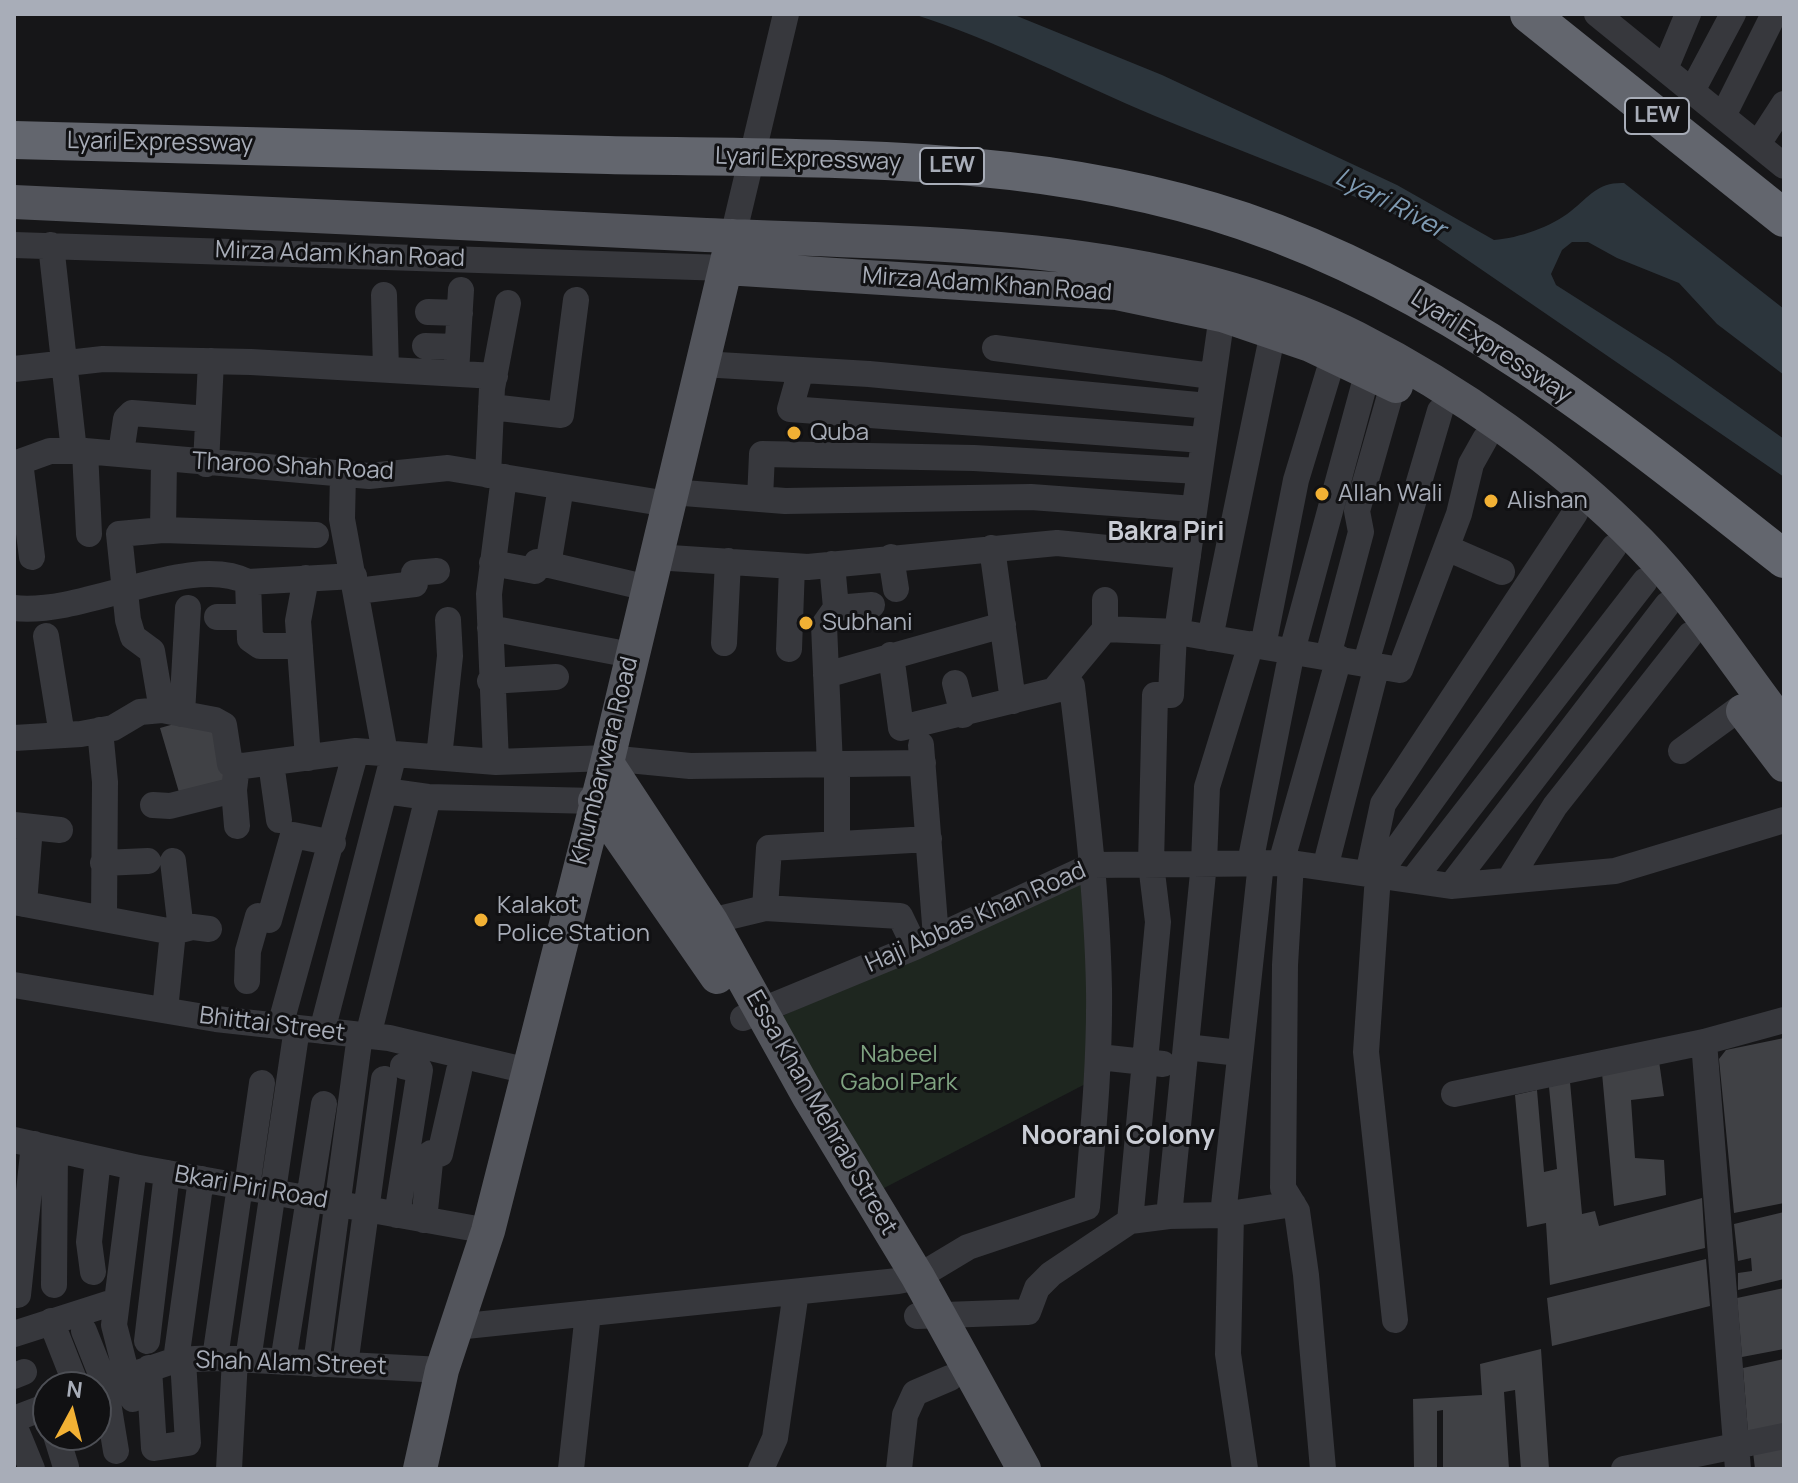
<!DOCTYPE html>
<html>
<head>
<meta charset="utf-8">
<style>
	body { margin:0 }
	#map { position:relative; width:1798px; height:1483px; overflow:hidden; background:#161618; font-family:Manrope,sans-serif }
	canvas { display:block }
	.frame { position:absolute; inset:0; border:16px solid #a8adb8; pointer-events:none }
	.north { position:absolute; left:32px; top:1371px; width:80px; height:80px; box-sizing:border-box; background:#111113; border:2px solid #4d4f55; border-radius:50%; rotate:7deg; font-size:22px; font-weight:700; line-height:32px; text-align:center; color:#a8adb8 }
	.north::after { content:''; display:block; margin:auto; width:28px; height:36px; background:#f2b134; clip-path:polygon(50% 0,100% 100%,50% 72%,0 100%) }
</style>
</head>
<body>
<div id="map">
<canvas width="1798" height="1483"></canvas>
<div class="frame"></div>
<div class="north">N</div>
</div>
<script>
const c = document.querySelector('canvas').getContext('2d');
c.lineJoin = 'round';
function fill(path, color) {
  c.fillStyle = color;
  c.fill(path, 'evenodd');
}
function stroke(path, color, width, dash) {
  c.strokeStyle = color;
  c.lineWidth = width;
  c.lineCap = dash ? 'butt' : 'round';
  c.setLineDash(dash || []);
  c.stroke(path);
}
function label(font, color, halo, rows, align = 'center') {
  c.font = font + ' Manrope,sans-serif';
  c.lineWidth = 6;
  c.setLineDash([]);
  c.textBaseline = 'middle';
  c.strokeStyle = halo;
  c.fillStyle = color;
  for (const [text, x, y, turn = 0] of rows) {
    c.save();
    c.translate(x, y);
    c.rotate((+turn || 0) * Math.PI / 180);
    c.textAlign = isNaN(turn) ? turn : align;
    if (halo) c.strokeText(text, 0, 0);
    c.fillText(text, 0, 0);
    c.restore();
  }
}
fill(new Path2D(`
	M1093,865L1097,1078L859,1201L756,1029Z`), '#1e261f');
fill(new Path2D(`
	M913,14H1012L1162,75L1397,185L1494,240C1519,238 1551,227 1571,211C1590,196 1598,182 1624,183L1784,309V375L1717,324L1679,283L1617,258L1588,242H1572L1562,250L1551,274L1556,285L1669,357L1784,439V477L1415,224C1330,183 1242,152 1155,116C1074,82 998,41 913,14Z`), '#2c353c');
fill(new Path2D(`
	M199,717L213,727L229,788L181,799L160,728Z
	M1784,1038V1203L1734,1213L1719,1059L1726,1050Z
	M1659,1061L1664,1096L1631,1100L1635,1158L1664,1160L1666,1195L1614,1206L1602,1073Z
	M1570,1082L1582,1214L1595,1211L1599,1226L1702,1198L1705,1248L1550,1285L1546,1223L1527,1227L1515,1095L1537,1090L1544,1172L1557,1169L1549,1087Z
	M1784,1212V1279L1738,1290V1273L1752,1271L1751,1258L1738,1261L1734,1224Z
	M1706,1259L1710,1306L1552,1346L1547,1298Z
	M1784,1288V1349L1742,1357L1737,1298Z
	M1541,1349L1549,1469H1521L1515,1390L1504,1392L1509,1469H1443V1410L1437,1411V1469H1414L1413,1399L1482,1395L1480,1364Z
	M1784,1359V1428L1748,1433L1743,1368Z
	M1784,1447V1469H1755L1753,1452Z`), '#404145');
stroke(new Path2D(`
	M1597,14L1784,166
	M1665,69L1688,14
	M1692,91L1733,14
	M1723,116L1774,14
	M1758,144L1784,104
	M733,236L786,14
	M14,245L726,268
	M51,245L74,451
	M384,295L386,369
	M428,312L460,313
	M425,346L457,347
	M995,348L1212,376
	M702,364L869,374L1208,406
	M14,369L103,359L251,362L495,376
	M801,370L790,409L1203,440
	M456,373L461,290
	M491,407L561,415L576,300
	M85,451L89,534
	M121,453L126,419L132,413L208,419
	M20,462L32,557
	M14,464L50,451H85L369,476L448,468L668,504
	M206,464L211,361
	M343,474L342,519L385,753
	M488,475L492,388L508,303
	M671,492L785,501L1031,497L1194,509
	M760,499L762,454L974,458L1199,471
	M163,530L164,460
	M992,548L1013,701
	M1447,548L1502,572
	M655,557L808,567L1057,543L1188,556
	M891,557L896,589
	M492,563L535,571L537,562L648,588
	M548,565L561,487
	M306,578L298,621L308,758
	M248,582L250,639L260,646H300
	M357,591L415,584L414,573L437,571
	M1105,600V629
	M14,608C86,616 190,552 248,582L354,576
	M836,608L872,605
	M217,617H249
	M490,628L631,655
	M1177,632L1222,315
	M46,636L62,735
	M1210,638L1273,332
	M724,643L728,561
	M1263,646L1296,480L1334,355
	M789,649L792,566
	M1328,656L1361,532L1357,511L1393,385
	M1366,662L1440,411
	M826,675L1003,625
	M490,681L556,677
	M955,683L963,715
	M1055,689L1105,629L1177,632L1400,670L1459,514L1471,464L1485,439
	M162,710L152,651L133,637L128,620L119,534L163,530L316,535
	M182,714L188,608
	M100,730L105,782L104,918
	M14,738L81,734L113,728L140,712L162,710L215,720L224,725L230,764L243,766L356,751L496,762L608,758L690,766L923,763
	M921,745L936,937
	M1681,751L1740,708
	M439,757L450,656L448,620
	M496,762L489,594L504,477
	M271,763L279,820
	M830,766L824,625L836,608L832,564
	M234,790L237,826
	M385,791L428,797L595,801
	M153,805L170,806L234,790L237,765
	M14,825L60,830
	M837,844V766
	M173,861L181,930
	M103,863L148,861
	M1250,863L1292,651L1368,371
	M1281,863L1339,658
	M1291,863L1285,965L1283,1188L1297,1211L1306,1275L1323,1469
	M1325,868L1374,677L1373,665
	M1368,874L1383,804L1575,513
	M1413,880L1645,581
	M1509,880L1555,806L1690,635
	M1451,886L1667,605
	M14,902L173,932L193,927L209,929
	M24,904L30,827
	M765,908L769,848L929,839
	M711,921L765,908L900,916L915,947
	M247,981L248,951L258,916L269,920L293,835L333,843
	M14,985L216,1019L389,1038L528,1071
	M165,1010L173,932
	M743,1018L915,947L1093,865L1291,863L1451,886L1615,871L1784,820
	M280,1026L356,751
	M322,1031L394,754
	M368,1036L428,797
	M1704,1042L1738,1469
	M1186,1047L1239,1053
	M1099,1057L1163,1064
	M1454,1094L1704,1042L1784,1020
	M14,1140L134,1167L488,1231
	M247,1187L262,1083
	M1231,1214L1228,1354L1245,1469
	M397,1215L420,1070L403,1066
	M1223,1215L1261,863
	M1169,1216L1204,863L1207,787L1251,644
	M424,1220L431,1153L440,1154L459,1071
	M1130,1221L1158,922L1151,864L1155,695H1171L1174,633
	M93,1272L89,1242L98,1159
	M54,1285L55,1149
	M18,1295L34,1144
	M917,1316L1028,1312L1037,1288L1051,1274L1130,1221L1169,1216L1223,1215L1293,1204
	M1395,1320L1366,1052L1378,875L1614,547
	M51,1321L77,1387
	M456,1327L898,1281L918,1277L968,1247L1087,1207C1093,1134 1100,1062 1099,989C1097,887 1084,787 1072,686L901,728L891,655
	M84,1331L105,1384L116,1451
	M14,1334L117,1301
	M147,1341L167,1173
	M215,1358L240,1186
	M176,1360L201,1179
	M248,1360L297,1028
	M283,1362L324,1104
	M316,1364L360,1035
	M345,1365L384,1079
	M149,1368L154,1448L188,1443L183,1360
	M14,1376L24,1372
	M96,1387L176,1360L215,1358L442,1370
	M133,1399L114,1325L134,1167
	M14,1419L48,1406
	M14,1425L32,1469
	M56,1435L66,1467
	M229,1469L235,1359
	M571,1469L588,1313
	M761,1469L775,1438L796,1292
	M899,1469L905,1415L915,1393L950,1378
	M1624,1469L1784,1436`), '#37383d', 26);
stroke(new Path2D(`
	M14,202C245,213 475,223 706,235C920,245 1161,238 1356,338C1458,390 1559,461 1640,543C1694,598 1737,666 1784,727
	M726,268L1117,293L1222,315L1310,345L1396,386
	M1743,711L1784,765
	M607,763L711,921L809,1097L918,1277L1024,1469
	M595,801L717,977
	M420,1469L442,1370L488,1231L607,763L733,236`), '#53555c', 34);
stroke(new Path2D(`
	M1529,14L1784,218
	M14,140C212,146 410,150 608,155C820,159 1040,152 1243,221C1447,290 1618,427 1784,559`), '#63666e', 38);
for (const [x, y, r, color] of [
	[794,433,8,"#f2b134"],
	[1322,494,8,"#f2b134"],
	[1491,501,8,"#f2b134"],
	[806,623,8,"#f2b134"],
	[481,920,8,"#f2b134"]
]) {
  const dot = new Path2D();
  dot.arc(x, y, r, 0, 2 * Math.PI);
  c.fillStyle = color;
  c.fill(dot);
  stroke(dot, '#111113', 3);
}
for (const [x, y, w] of [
	[1657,116,64],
	[952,166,64]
]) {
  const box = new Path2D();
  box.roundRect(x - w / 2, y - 18, w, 36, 6);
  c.fillStyle = '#111113';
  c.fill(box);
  stroke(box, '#a8adb8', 2);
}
label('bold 22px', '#a8adb8', null, [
	["LEW",1657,116],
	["LEW",952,166]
]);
label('24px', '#a8adb8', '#111113', [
	["Lyari Expressway",160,143,1],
	["Lyari Expressway",808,160,2],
	["Mirza Adam Khan Road",340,255,2],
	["Mirza Adam Khan Road",987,285,4],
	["Lyari Expressway",1491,347,33],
	["Tharoo Shah Road",293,467,3],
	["Khumbarwara Road",605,761,-76],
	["Haji Abbas Khan Road",976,918,-24],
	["Bhittai Street",272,1025,7],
	["Essa Khan Mehrab Street",821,1113,60],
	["Bkari Piri Road",251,1188,10],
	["Shah Alam Street",291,1364,2]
]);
label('24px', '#a8adb8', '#111113', [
	["Quba",810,433],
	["Allah Wali",1338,494],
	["Alishan",1507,501],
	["Subhani",822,623],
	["Kalakot",497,906],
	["Police Station",497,934]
], 'left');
label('24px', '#7fa381', '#111113', [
	["Nabeel",899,1055],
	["Gabol Park",899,1083]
]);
label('italic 26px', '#7f9bb3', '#111113', [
	["Lyari River",1390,204,28]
]);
label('bold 26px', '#c9ccd4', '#111113', [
	["Bakra Piri",1166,533],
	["Noorani Colony",1118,1137]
]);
</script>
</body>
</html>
